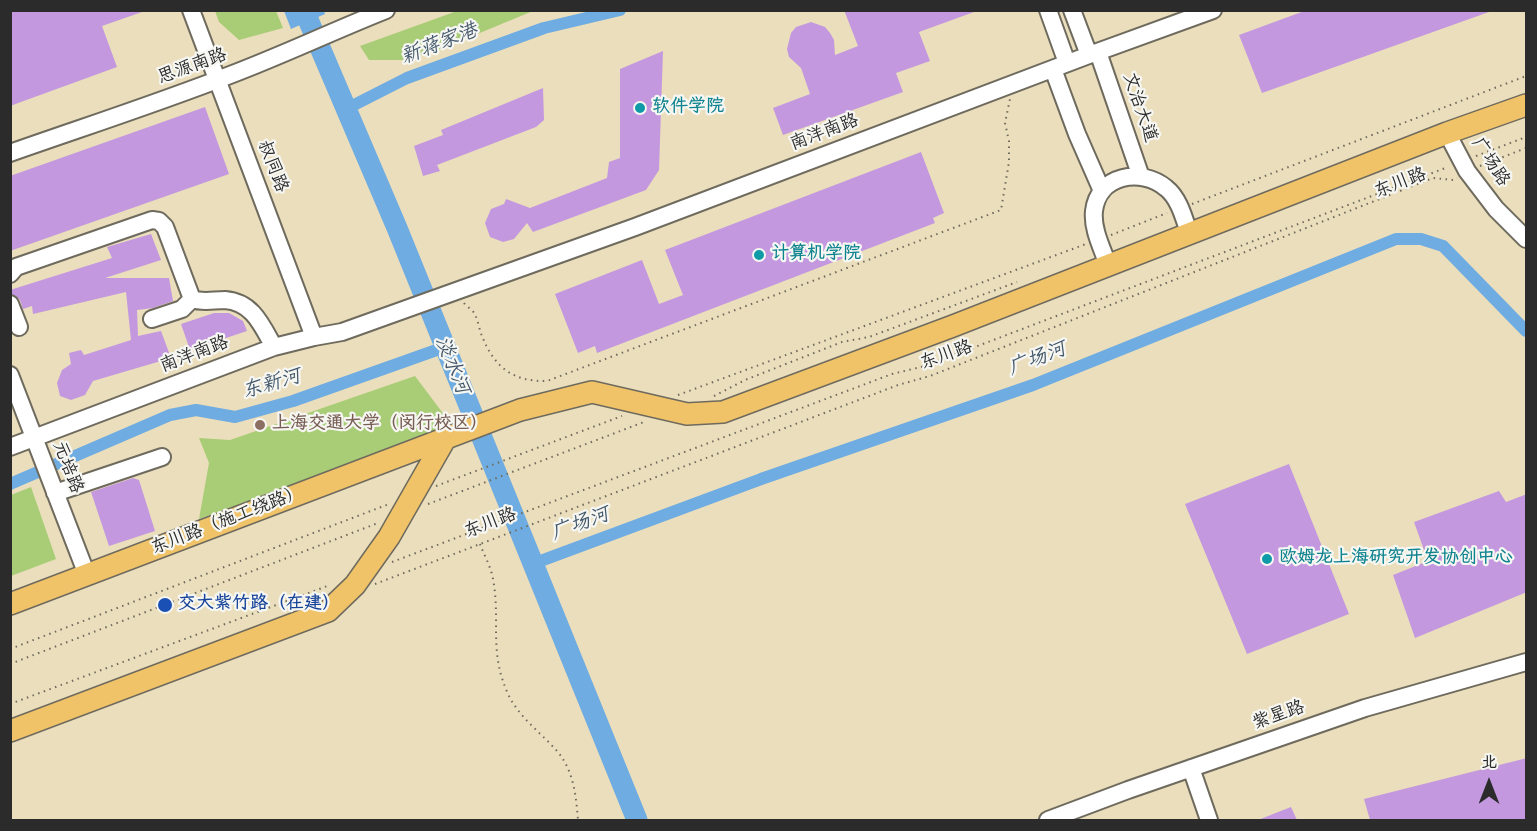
<!DOCTYPE html>
<html>
<head>
<meta charset="utf-8">
<style>
	body { margin:0 }
	#map { position:relative; width:1537px; height:831px; overflow:hidden; background:#ebdebc; font-family:"Gochi Hand","LXGW WenKai TC",sans-serif }
	canvas { display:block }
	.frame { position:absolute; inset:0; border:12px solid #2b2b2b; pointer-events:none }
	.north { position:absolute; left:1459px; top:753px; width:60px; height:60px; -webkit-text-stroke:4px #f6f6f2; paint-order:stroke; rotate:0deg; font-size:16px; font-weight:700; line-height:24px; text-align:center; color:#2b2b2b }
	.north::after { content:''; display:block; margin:auto; width:21px; height:27px; background:#2b2b2b; clip-path:polygon(50% 0,100% 100%,50% 72%,0 100%) }
</style>
</head>
<body>
<div id="map">
<canvas width="1537" height="831"></canvas>
<div class="frame"></div>
<div class="north">北</div>
</div>
<script>
const c = document.querySelector('canvas').getContext('2d');
c.lineJoin = 'round';
function fill(path, color) {
  c.fillStyle = color;
  c.fill(path, 'evenodd');
}
function stroke(path, color, width, dash) {
  c.strokeStyle = color;
  c.lineWidth = width;
  c.lineCap = dash ? 'butt' : 'round';
  c.setLineDash(dash || []);
  c.stroke(path);
}
function label(font, color, halo, rows, align = 'center') {
  c.font = font + ' "Gochi Hand","LXGW WenKai TC",sans-serif';
  c.lineWidth = 4.5;
  c.setLineDash([]);
  c.textBaseline = 'middle';
  c.strokeStyle = halo;
  c.fillStyle = color;
  for (const [text, x, y, turn = 0] of rows) {
    c.save();
    c.translate(x, y);
    c.rotate((+turn || 0) * Math.PI / 180);
    c.textAlign = isNaN(turn) ? turn : align;
    if (halo) c.strokeText(text, 0, 0);
    c.fillText(text, 0, 0);
    c.restore();
  }
}
fill(new Path2D(`
	M215,11H276L283,28L239,40L219,22Z
	M457,11H533L441,49L404,60H369L360,46Z
	M415,376L454,428L199,519L209,463L199,438L230,440Z
	M31,487L56,559L11,576V495Z`), '#a9cd76');
fill(new Path2D(`
	M284,11H324L325,14L291,29Z`), '#6face1');
stroke(new Path2D(`
	M346,109L407,78L544,28L620,10
	M10,484L170,415L196,410L235,417L293,401L445,347
	M532,564L761,479L1033,385L1396,239H1421L1443,246L1526,331`), '#6face1', 12);
stroke(new Path2D(`
	M304,10L397,228L637,820`), '#6face1', 21);
fill(new Path2D(`
	M10,10H142V12L102,26L117,67L10,106Z
	M844,10L974,12L919,32L930,61L896,73L903,92L783,135L773,108L810,94L801,68L789,57L787,49L791,33L796,27L811,22L825,27L830,33L834,40L835,55L858,46Z
	M1307,10H1489V12L1262,93L1239,35Z
	M663,51L659,170L646,190L533,232L527,223L514,239L503,242L490,237L485,223L491,209L504,204L506,199L530,208L607,178L609,162L620,158V69Z
	M543,88L544,120L536,127L437,165L440,171L423,176L414,146L443,135L441,130Z
	M205,107L229,174L10,251V176Z
	M921,152L944,213L933,218L935,223L597,353L595,346L578,353L555,294L642,260L659,304L683,295L665,250Z
	M151,234L161,260L105,278H169L173,301L153,308L137,310L138,336L161,331L171,358L93,381L85,395L71,400L60,396L57,383L62,370L71,364L69,353L81,350L84,355L131,340L126,292L33,314L32,306L23,309L20,300L11,294L10,290L112,258L107,247Z
	M214,313H229L243,321L247,331L190,350L181,324Z
	M1289,464L1349,614L1247,654L1185,504Z
	M133,478L139,480L155,531L109,546L91,492Z
	M1499,491L1506,502L1527,494V592L1415,638L1393,575L1428,561L1414,522Z
	M1527,758V820H1370L1364,799Z
	M1291,807L1297,820H1258Z`), '#c398df');
const minor = new Path2D(`
	M191,10L314,337
	M1048,10L1067,63
	M1072,10L1089,55
	M1098,52L1141,177
	M1053,69L1077,134L1102,191
	M1447,133L1467,171L1496,209L1526,239
	M10,153C84,127 158,103 230,75C283,55 333,31 386,10
	M1108,265C1102,248 1092,229 1094,211C1098,175 1141,167 1166,188C1179,198 1184,218 1189,233
	M10,274L16,267L152,220L159,221L165,227L192,299C203,303 213,300 225,300C253,302 262,326 274,347
	M10,304L19,327
	M152,319L182,309L192,299
	M10,375L87,575
	M10,447L274,347L314,337L342,332L635,227L1089,55L1213,10
	M55,493L162,457
	M1191,768L1209,820
	M1048,820L1128,790L1365,708L1526,662`);
const major = new Path2D(`
	M10,604L520,410L592,392L687,414L723,412L953,326L1447,133L1526,105
	M10,731L328,611L355,585L389,537L445,439`);
stroke(minor, '#6e6a5e', 20);
stroke(major, '#6e6a5e', 24);
stroke(new Path2D(`
	M1476,156L1526,137
	M1480,166L1526,148
	M1192,204L1526,76
	M1111,235L1167,213
	M464,303C467,307 472,309 474,313C478,319 479,329 482,336C494,367 513,382 547,381L1001,210L1009,162V141L1005,123L1010,99
	M678,395L1086,244
	M714,396L745,380L842,342L869,337L1017,282
	M436,486L622,416
	M428,504L644,422
	M480,544C484,555 491,567 493,579C501,622 488,652 509,696C520,718 541,733 557,751C574,771 576,796 578,820
	M392,562L892,374L925,366L1448,167
	M375,584L898,385L930,376L1433,178L1454,180L1457,178
	M10,649L389,504
	M10,664L378,523
	M10,704L330,585`), '#6e6a5e', 2, [1.5, 4.5]);
stroke(minor, '#fff', 16);
stroke(major, '#f1c369', 21);
for (const [x, y, r, color] of [
	[640,108,6,"#0f9aa8"],
	[759,255,6,"#0f9aa8"],
	[260,425,6,"#8d6e63"],
	[1267,559,6,"#0f9aa8"],
	[165,605,8,"#1a4fb4"]
]) {
  const dot = new Path2D();
  dot.arc(x, y, r, 0, 2 * Math.PI);
  c.fillStyle = color;
  c.fill(dot);
  stroke(dot, '#f6f6f2', 2);
}
label('18px', '#2b2b2b', '#f6f6f2', [
	["思源南路",193,68,-20],
	["文治大道",1138,108,71],
	["南洋南路",825,134,-21],
	["广场路",1489,163,57],
	["叔同路",271,167,69],
	["东川路",1401,185,-21],
	["南洋南路",195,356,-21],
	["东川路",947,357,-20],
	["元培路",66,468,69],
	["东川路（施工绕路）",228,522,-21],
	["东川路",491,525,-21],
	["紫星路",1279,717,-19]
]);
label('bold 18px', '#0d838f', '#f6f6f2', [
	["软件学院",652,108],
	["计算机学院",771,255],
	["欧姆龙上海研究开发协创中心",1279,559]
], 'left');
label('bold 18px', '#785e54', '#f6f6f2', [
	["上海交通大学（闵行校区）",272,425]
], 'left');
label('bold 18px', '#164399', '#f6f6f2', [
	["交大紫竹路（在建）",178,605]
], 'left');
label('italic 20px', '#43586b', '#f6f6f2', [
	["新蒋家港",440,46,-21],
	["广场河",1038,361,-21],
	["淡水河",450,366,68],
	["东新河",272,386,-16],
	["广场河",581,526,-20]
]);
</script>
</body>
</html>
